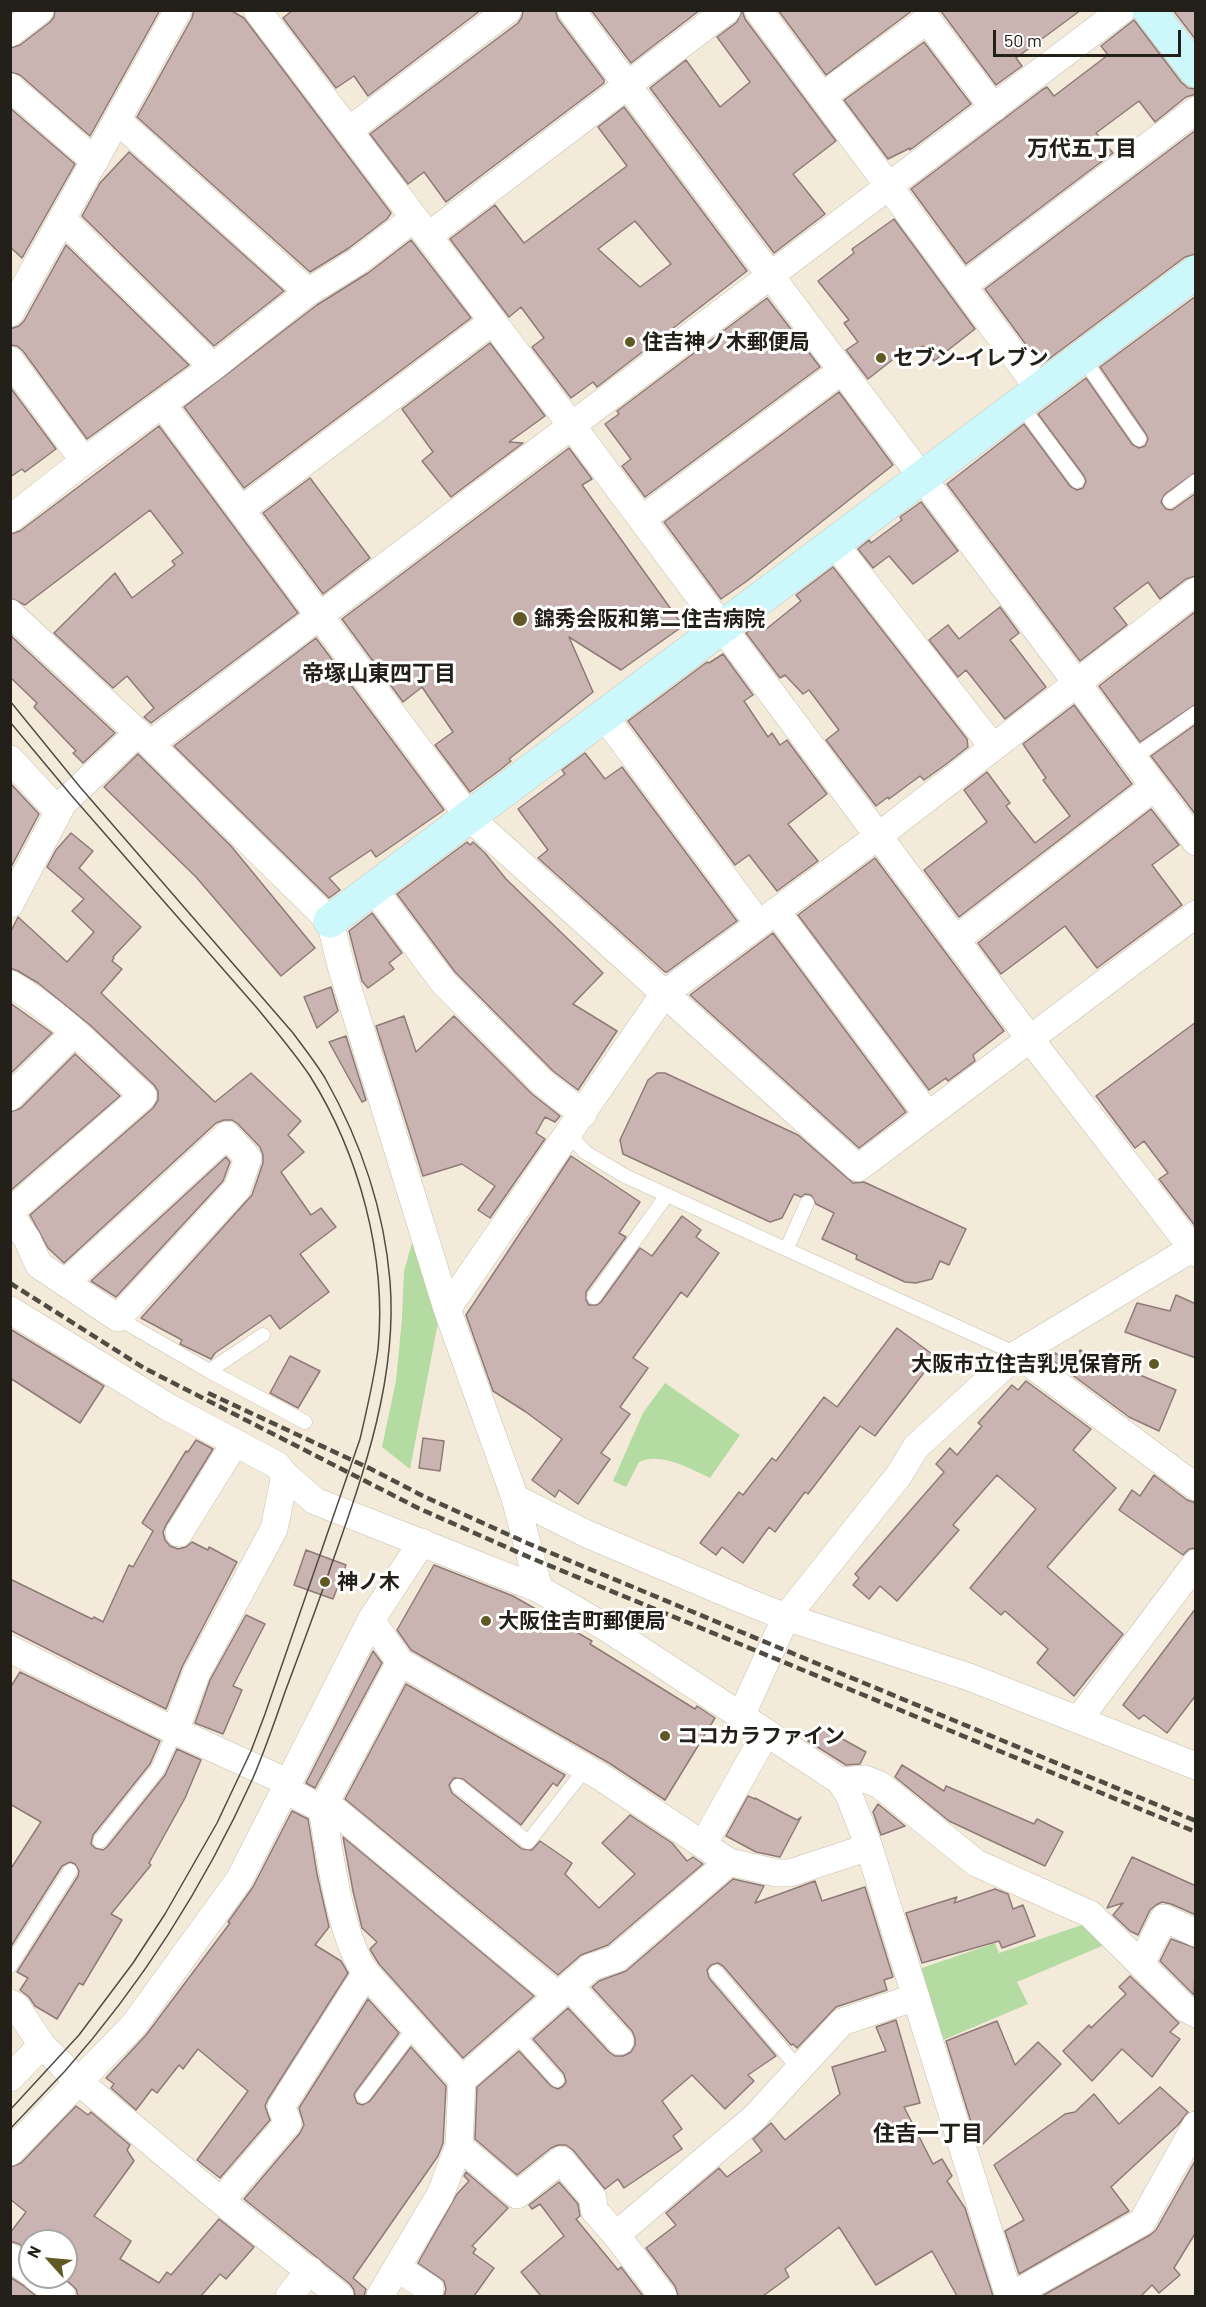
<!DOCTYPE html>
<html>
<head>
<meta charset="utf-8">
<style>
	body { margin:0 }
	#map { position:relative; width:1206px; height:2307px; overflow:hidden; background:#f3ead9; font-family:Barlow,sans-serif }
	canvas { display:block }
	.frame { position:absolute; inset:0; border:12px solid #23201a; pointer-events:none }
	.north { position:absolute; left:18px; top:2229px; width:60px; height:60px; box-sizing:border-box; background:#fff; border:2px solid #a7a6a3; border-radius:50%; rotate:297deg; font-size:16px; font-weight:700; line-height:24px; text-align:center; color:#23201a }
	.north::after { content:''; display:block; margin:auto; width:21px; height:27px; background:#605925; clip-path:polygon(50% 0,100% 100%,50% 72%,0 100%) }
	.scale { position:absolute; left:993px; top:30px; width:188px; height:27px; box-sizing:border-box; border:3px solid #23201a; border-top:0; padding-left:8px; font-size:18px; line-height:21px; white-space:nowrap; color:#23201a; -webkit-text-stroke:4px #fff; paint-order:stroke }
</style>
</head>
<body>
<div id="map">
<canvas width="1206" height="2307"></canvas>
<div class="frame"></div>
<div class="north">N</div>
<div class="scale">50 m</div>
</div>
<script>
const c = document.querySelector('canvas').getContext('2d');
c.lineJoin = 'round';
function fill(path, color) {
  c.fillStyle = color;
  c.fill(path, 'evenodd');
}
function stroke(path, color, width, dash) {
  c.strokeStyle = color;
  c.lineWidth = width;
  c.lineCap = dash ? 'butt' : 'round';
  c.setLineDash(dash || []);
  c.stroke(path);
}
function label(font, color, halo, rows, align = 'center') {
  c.font = font + ' Barlow,"Noto Sans JP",sans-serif';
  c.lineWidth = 6;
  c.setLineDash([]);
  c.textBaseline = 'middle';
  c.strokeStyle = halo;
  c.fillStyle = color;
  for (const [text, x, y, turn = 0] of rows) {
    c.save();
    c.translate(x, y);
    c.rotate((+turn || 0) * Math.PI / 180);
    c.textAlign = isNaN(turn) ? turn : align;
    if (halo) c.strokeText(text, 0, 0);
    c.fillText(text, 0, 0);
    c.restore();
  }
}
fill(new Path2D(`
	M414,1236L439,1317L410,1469L382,1447L396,1381L402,1319L404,1271Z
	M665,1383L740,1435L710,1478C689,1468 661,1452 639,1462L626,1487L613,1481L643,1413Z
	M1088,1923L1109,1943L1017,1982L1028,2004L936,2043L919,1969L995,1943L999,1953Z`), '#b3dba2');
const building = new Path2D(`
	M55,10H160L90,136L20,75L10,72V48L20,45L50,22L54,17Z
	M194,10H230L244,18L391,213L387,219L349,248L310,272L137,117L192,18Z
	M293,10H481L368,96L354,76L336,88L283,18Z
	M523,10H555L558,19L604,80V83L446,202L424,172L408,184L370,134L518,23L522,17Z
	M591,10H700L631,63Z
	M742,10L745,19L836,141L793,174L825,214L774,253L650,88L686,60L720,107L750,82L717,37L737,22Z
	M778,10H913L826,75Z
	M940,10H1081L1016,58L1022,66L996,85Z
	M1173,10H1196V40Z
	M1134,20L1181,82L1188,88L1196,89V94L1186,97L1155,122L1139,101L1096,133L1113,153L966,264L911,189L1042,90L1047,87L1054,96L1108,55L1101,46Z
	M924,42L971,104L910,150V148L888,159L844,100Z
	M624,107L747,271L597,387L593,382L571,398L532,347L544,338L521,307L509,317L450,239L495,205L524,243L627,166L598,127ZM635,221L671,264L640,287L598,249Z
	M10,108L75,164L22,258L10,247Z
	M1196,130V254L1185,257L1041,365L985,289Z
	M129,152L284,291L214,346L82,216L100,183Z
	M894,219L975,329L934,361L923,346L900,363L896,357L868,379L846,350L858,342L844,323L849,320L818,281L854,253L852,249Z
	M411,240L471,318L244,488L184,407L317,305L368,273Z
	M66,245L189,365L87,439L23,351L17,346L10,345V329L19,326L24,321Z
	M1196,296V472L1165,494L1161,502L1166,509L1172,510L1196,493V576L1186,579L1160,599L1148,582L1114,608L1127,625L1080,661L947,484L1024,424L1070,486L1077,490L1083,488L1086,481L1084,476L1038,414L1086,378L1132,444L1139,448L1145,446L1148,439L1146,434L1100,367Z
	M767,298L820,367L645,497L622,466L631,459L605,424L619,414L617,411Z
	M490,343L545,416L509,442L523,443L451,497L422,461L433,452L402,409Z
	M10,387L56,449L25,472L22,469L10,477Z
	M839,392L893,465L747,581L721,599L664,522Z
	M159,426L298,613L151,723L144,717L154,708L127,676L113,688L54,633L115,573L132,598L175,565L172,561L183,553L150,510L25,605L10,598V534L20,531Z
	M569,448L592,479L582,485L683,626L621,670L569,637L593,692L509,759L511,761L500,770L470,792L435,745L453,732L422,687L403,702L342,619Z
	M310,478L370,558L323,594L263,513Z
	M921,502L958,551L913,584L889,556L873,568L858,549L869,540L871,543L902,520L900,517Z
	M833,567L967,739L968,747L945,765L924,780L920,776L889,799L888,797L876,806L826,740L839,730L809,690L803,694L785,675L780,678L746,633L759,623L765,630L801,601L796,595Z
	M1000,607L1019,633L1010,640L1046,687L1005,719L966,670L958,677L929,640L948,625L959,639Z
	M1196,611V704L1140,742L1099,686Z
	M10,635L115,733L83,763L73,753L76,751L34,707L37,703L10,677Z
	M316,638L444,810L376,857L371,850L329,878L340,890L329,898L174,746Z
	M723,654L753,695L744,701L768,737L772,733L780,745L787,740L827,794L788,824L818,861L777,891L749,855L735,865L628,721L707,662L709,663Z
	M1074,705L1132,784L959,917L924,870L987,822L964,790L987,772L1010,803L1006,806L1035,843L1070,816L1043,780L1046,778L1023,744Z
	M1196,724V815L1151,756Z
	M585,753L605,779L622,767L737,921L667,972H665L538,858L548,850L518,809L565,774L562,770Z
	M138,754L231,846L315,948L281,976L196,877L104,787Z
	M10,783L39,814L10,869Z
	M1151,809L1179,845L1152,865L1182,905L1097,968L1065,926L1001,974L978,943Z
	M71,833L93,851L79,868L141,927L113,957L114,958L112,961L122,969L101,993L215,1102L251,1073L301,1121L288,1135L304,1152L281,1172L311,1215L321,1208L336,1227L300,1254L329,1292L280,1329L270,1315L215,1353L211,1359L180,1344L182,1340L141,1318L252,1195L263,1163V1155L260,1147L238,1124L232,1120H224L216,1123L64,1263L48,1248L30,1215L153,1108L158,1100V1091L154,1085L90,1025L38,983L18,971L10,968V933L18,917L67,962L94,932L72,911L84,899L47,867L56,850Z
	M467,842L470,845L473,842L485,853L506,879L603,973L573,1004L617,1031L578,1090L553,1071L455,972L397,894Z
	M875,858L1004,1031L973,1055L975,1061L948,1081L946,1078L929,1090L798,915Z
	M372,913L402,953L389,963L394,969L368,988L362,981L349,931Z
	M773,933L906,1112L859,1148L690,995Z
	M331,987L338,1011L317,1028L304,997Z
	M10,1003L52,1033L10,1074Z
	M404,1016L416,1052L454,1016L532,1094L560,1116L555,1122L545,1117L536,1133L545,1139L490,1218L478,1210L495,1186L462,1164L423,1176L376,1026Z
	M1196,1022V1227L1159,1179L1168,1173L1144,1141L1135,1148L1096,1096Z
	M346,1036L366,1100L362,1102L329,1042Z
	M75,1054L120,1096L10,1191V1112L21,1108Z
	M657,1073H665L798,1135L853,1183L864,1182L966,1229L949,1265L940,1261L932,1279L916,1283L905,1282L856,1259L857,1255L822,1239L834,1213L816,1204L811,1195L805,1194L801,1197L794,1194L782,1218L770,1222L623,1154L620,1140L648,1080Z
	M571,1156L640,1202L619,1233L626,1237L586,1292V1300L589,1305H597L601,1302L640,1248L652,1256L682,1216L701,1230L696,1237L719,1253L687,1297L681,1292L633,1358L648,1368L620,1407L630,1414L601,1453L610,1459L578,1504L559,1490L555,1497L532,1480L562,1439L526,1412L493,1391L466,1315Z
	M226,1157L230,1162L223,1181L116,1297L91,1281Z
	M1176,1295L1196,1304V1358L1125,1332L1137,1303L1170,1311Z
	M897,1328L936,1357L875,1436L860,1426L808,1494L805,1492L775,1532L769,1527L743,1563L722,1547L716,1555L700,1543L739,1492L743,1495L772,1458L776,1461L824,1397L837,1407Z
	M10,1329L104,1386L80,1423L10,1378Z
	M1080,1350L1176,1390L1159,1431L1129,1417L1052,1360L1055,1353L1062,1357L1064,1353L1077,1357Z
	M290,1356L320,1371L298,1408L270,1393Z
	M1026,1381L1091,1429L1073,1450L1116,1488L1047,1567L1123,1634L1074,1696L1037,1663L1048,1649L1005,1611L1001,1615L970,1588L1036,1509L997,1475L953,1525L959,1530L897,1601L880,1586L869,1599L853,1585L859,1578L855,1574L944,1472L936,1464L950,1448L957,1455L982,1426L978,1423L1012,1385L1018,1390Z
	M423,1438L444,1441L440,1471L419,1468Z
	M196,1440L213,1449L166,1525L163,1532L165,1540L170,1546L178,1549L186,1547L192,1542L208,1550L209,1547L237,1562L182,1667L166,1709L10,1630V1579L92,1619L94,1617L103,1622L129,1565L133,1567L153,1531L142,1523L186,1451L188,1452Z
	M1154,1475L1187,1500L1196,1503V1548L1189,1549L1183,1555L1119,1510L1132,1490L1140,1496Z
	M306,1550L346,1565L333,1599L294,1585Z
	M434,1565L513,1596L592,1641L590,1644L695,1709L697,1706L715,1718L665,1800L609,1763L411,1650L397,1630Z
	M1196,1608V1695L1167,1733L1144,1715L1139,1719L1123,1705Z
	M246,1615L265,1624L233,1686L242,1690L223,1734L195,1723L210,1680Z
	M373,1651L382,1663L315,1788L306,1783Z
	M20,1672L160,1741L150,1764L93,1835L91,1844L95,1848L103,1850L107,1847L165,1775L177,1749L201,1760L185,1798L149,1863L151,1865L111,1914L122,1920L83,1985L79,1983L57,2019L35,2006L29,1997L20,1990L28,1978L17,1972L78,1876L79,1871L75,1864L70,1862L62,1866L10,1948V1870L41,1822L10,1804V1688Z
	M406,1684L565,1775L557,1786L553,1783L521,1825L463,1779L454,1778L449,1785L452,1793L522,1849L532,1850L540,1841L572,1863L565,1874L599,1908L635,1874L602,1843L630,1815L672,1843L687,1861L693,1857L703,1864L608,1945L581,1955L558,1975L345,1799Z
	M817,1725L866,1752L860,1764L846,1765L808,1741Z
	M902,1765L944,1791L946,1786L1034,1824L1037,1819L1063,1832L1045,1866L949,1821L895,1777Z
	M748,1796L755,1799V1798L797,1820L801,1817L780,1857L756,1852L726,1836Z
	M878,1804L905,1826L881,1835L873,1812Z
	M292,1811L308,1819L317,1874L329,1927L315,1945L341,1961L348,1973L268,2099L265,2106L270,2120L220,2178L197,2160L248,2091L198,2049L183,2069L179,2065L157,2093L152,2089L136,2110L111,2088L114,2084L106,2078L146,2035L230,1923L228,1922L253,1887Z
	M343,1837L534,1996L463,2058L379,1964L371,1951L370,1949L377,1942L362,1928L353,1891Z
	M1132,1857L1196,1886V1915L1171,1904L1162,1902L1156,1905L1150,1910L1138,1935L1130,1931L1113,1915L1123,1903L1107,1908Z
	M733,1879L764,1886L755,1903L815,1881L822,1901L865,1887L893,1977L884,1980L887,1990L836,2007L797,2048L793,2044L791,2045L723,1966L718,1963L711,1965L707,1970L709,1978L776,2056L748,2075L754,2081L725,2109L692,2075L662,2101L682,2129L673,2136L682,2149L624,2188L618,2179L605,2189L573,2150L566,2145H558L551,2148L517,2175L475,2139L477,2087L519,2051L551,2086L558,2089L563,2086L566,2082L564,2074L533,2039L568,2008L609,2052L615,2056H623L631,2052L635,2045V2038L632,2031L592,1987L599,1981L626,1971Z
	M995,1889L1008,1894L1013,1909L1023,1905L1035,1936L1002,1948L999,1941L922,1963L906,1913L957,1897L954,1903Z
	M1171,1939L1196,1948L1194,1995L1160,1961Z
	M1130,1976L1179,2023L1170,2032L1180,2039L1152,2077L1122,2049L1092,2081L1063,2051L1089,2025L1091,2028L1126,1994L1119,1987Z
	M368,1999L399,2033L356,2091L354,2095L357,2103L362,2105L370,2101L411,2047L446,2086L443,2143L438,2156L353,2278L366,2289L364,2296H355L354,2290L350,2284L244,2199L300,2133L304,2125L299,2108Z
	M896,2020L920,2103L904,2107L933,2164L942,2159L952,2176L947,2181L965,2208L993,2296H957L932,2251L876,2285L839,2227L785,2269L789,2277L763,2296H678L675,2286L646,2248L676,2225L666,2213L719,2168L727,2177L762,2151L753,2139L771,2123L785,2140L840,2094L832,2067L886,2051L876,2027Z
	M997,2021L1015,2065L1038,2042L1061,2064L983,2144L971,2122L946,2041Z
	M1160,2087L1188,2112L1178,2125L1111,2187L1129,2211L1019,2274L1005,2231L1024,2220L994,2165L1065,2114L1075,2112L1094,2094L1119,2124Z
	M76,2106L88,2115L91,2112L130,2145L127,2150L134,2161L94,2216L131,2241L120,2259L159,2283L167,2272L171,2275L219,2219L254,2247L226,2279L220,2274L201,2296H78L76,2289L63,2277H66V2241H30V2252L19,2244L10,2241V2233L26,2212L10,2199V2167L21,2163Z
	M1196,2159V2232L1174,2268L1180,2275L1159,2293L1152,2285L1141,2296H1042L1150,2235L1156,2230Z
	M466,2172L508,2208L472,2246L476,2249L473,2253L494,2268L474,2296H444L446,2289L444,2281L418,2263L457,2194L469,2181L464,2176Z
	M559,2182L578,2204L580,2216L576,2219L618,2270L621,2267L643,2296H541L521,2272L564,2236L540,2204L532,2209L529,2205Z
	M10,2277L24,2286L36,2296H10Z`);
fill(building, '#cab4b1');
stroke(building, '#8e7a77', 1.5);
const lane = new Path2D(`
	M1082,357L1139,439
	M1020,404L1077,481
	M1170,501L1196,481
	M1133,758L1196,713
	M569,1134L585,1152L625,1176L1017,1354
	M787,1248L807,1203
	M594,1297L667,1195
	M118,1318L209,1371L263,1335
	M209,1371L305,1422
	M458,1786L528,1842L586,1768
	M100,1841L158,1769L175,1731
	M10,1966L70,1871
	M716,1972L799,2069
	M515,2033L557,2080
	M363,2096L416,2026`);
const street = new Path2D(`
	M257,10L572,426L1030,1039L1196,1253
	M571,10L1196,842
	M758,10L1039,389
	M10,33L40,10
	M10,87L95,161
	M823,96L927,20L994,108
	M117,120L308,292
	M348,131L508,10
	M62,219L213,367
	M428,236L727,10
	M963,286L1196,110
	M10,313L178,10
	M10,360L84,461
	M162,404L469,817L858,1168L1196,914
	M241,510L493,321
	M10,519L84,461L213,367L308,292L358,261L414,218
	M642,519L841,371
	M834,543L993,747
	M10,613L150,744L330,921L341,966L447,1309L515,1498L539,1589
	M604,716L759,924
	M150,744L1122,10
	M10,759L58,811
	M373,888L443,982L543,1083L583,1114
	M10,904L63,803L138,733
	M776,911L928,1115
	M955,940L1154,787
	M10,984C60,1013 101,1057 143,1096L10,1212
	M10,1097L74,1033
	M10,1214L27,1239L39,1265L118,1318L237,1189L248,1158L227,1135L65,1283
	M447,1309L664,994L877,837L1196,591
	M10,1310L168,1407L277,1465L285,1475L315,1501L539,1589L607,1628L840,1781L849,1795L869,1847L1009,2296
	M1017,1354L1196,1487
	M515,1498L587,1534L748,1602L786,1617L969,1677L1196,1766
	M179,1533L235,1443
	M371,1620L400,1662L601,1777L729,1862
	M10,1649L175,1731L287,1782
	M741,1716L786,1617L899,1475L916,1447L1017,1354L1196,1246
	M1079,1719L1196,1563
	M175,1731L196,1674L274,1529L285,1475
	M840,1781L865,1779L880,1785L976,1863L1090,1914L1185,2008L1196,2014
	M284,1789L322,1809C330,1855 340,1937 366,1973L462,2080L459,2146L452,2164L440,2195L380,2296
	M326,1803L558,1996
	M322,1809L400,1662
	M704,1843L766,1733
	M1141,1964L1164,1918L1196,1933
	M569,1986L620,2041
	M10,2003L16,2006L42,2045L78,2081L221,2201L340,2296
	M10,2078L42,2045
	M462,2080L591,1967L616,1959L729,1862L777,1873H790L869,1847
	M459,2146L517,2195L561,2160L593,2198L594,2210L616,2235
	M10,2152L133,2026L239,1880L371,1620L422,1542
	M221,2201L288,2123L281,2107L366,1973
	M10,2257L30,2272
	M397,2268L430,2289
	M36,2277L62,2296
	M289,2296L310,2270
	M663,2296L616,2235L754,2118L842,2022L916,1997
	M1011,2296L1142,2222L1196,2125`);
const secondary = new Path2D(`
	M1149,10L1196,71
	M330,921L1196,272`);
stroke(lane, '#c9c0af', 15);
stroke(street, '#c9c0af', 28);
stroke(secondary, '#c9c0af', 34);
stroke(lane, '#fff', 14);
stroke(street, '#fff', 27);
stroke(secondary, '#ccf8fc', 33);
stroke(new Path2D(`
	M10,701L80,787L293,1033C304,1048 316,1063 325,1078C360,1140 384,1209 390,1281C398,1381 362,1478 329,1572C315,1612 300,1652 285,1692C275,1721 265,1750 253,1778C205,1884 142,1984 65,2071C47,2090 29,2109 10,2129
	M10,722L71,795L257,1008C275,1030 294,1052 310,1076C359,1154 387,1256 378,1349C374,1380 367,1409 360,1439L265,1714L251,1751L217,1823L165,1914L133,1963L79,2035L10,2110`), '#504b43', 1.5);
stroke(new Path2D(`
	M10,1283L144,1368L418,1508L531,1558L1196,1832
	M208,1393L371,1469L423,1496L527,1543L1196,1821`), '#504b43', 4.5, [9, 4.5]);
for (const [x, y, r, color] of [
	[630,342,6,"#605925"],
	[881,358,6,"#605925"],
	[520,619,8,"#605925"],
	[1154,1364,6,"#605925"],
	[325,1582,6,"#605925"],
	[486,1621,6,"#605925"],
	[665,1736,6,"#605925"]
]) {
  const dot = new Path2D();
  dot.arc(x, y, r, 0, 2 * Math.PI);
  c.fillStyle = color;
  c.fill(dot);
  stroke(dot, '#fff', 2);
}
label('bold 21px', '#23201a', '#fff', [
	["住吉神ノ木郵便局",642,342],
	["セブン-イレブン",893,358],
	["錦秀会阪和第二住吉病院",534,619],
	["大阪市立住吉乳児保育所",1142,1364,"right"],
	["神ノ木",337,1582],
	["大阪住吉町郵便局",498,1621],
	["ココカラファイン",677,1736]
], 'left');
label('bold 22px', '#23201a', '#fff', [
	["万代五丁目",1082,149],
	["帝塚山東四丁目",379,674],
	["住吉一丁目",928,2134]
]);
</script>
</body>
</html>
